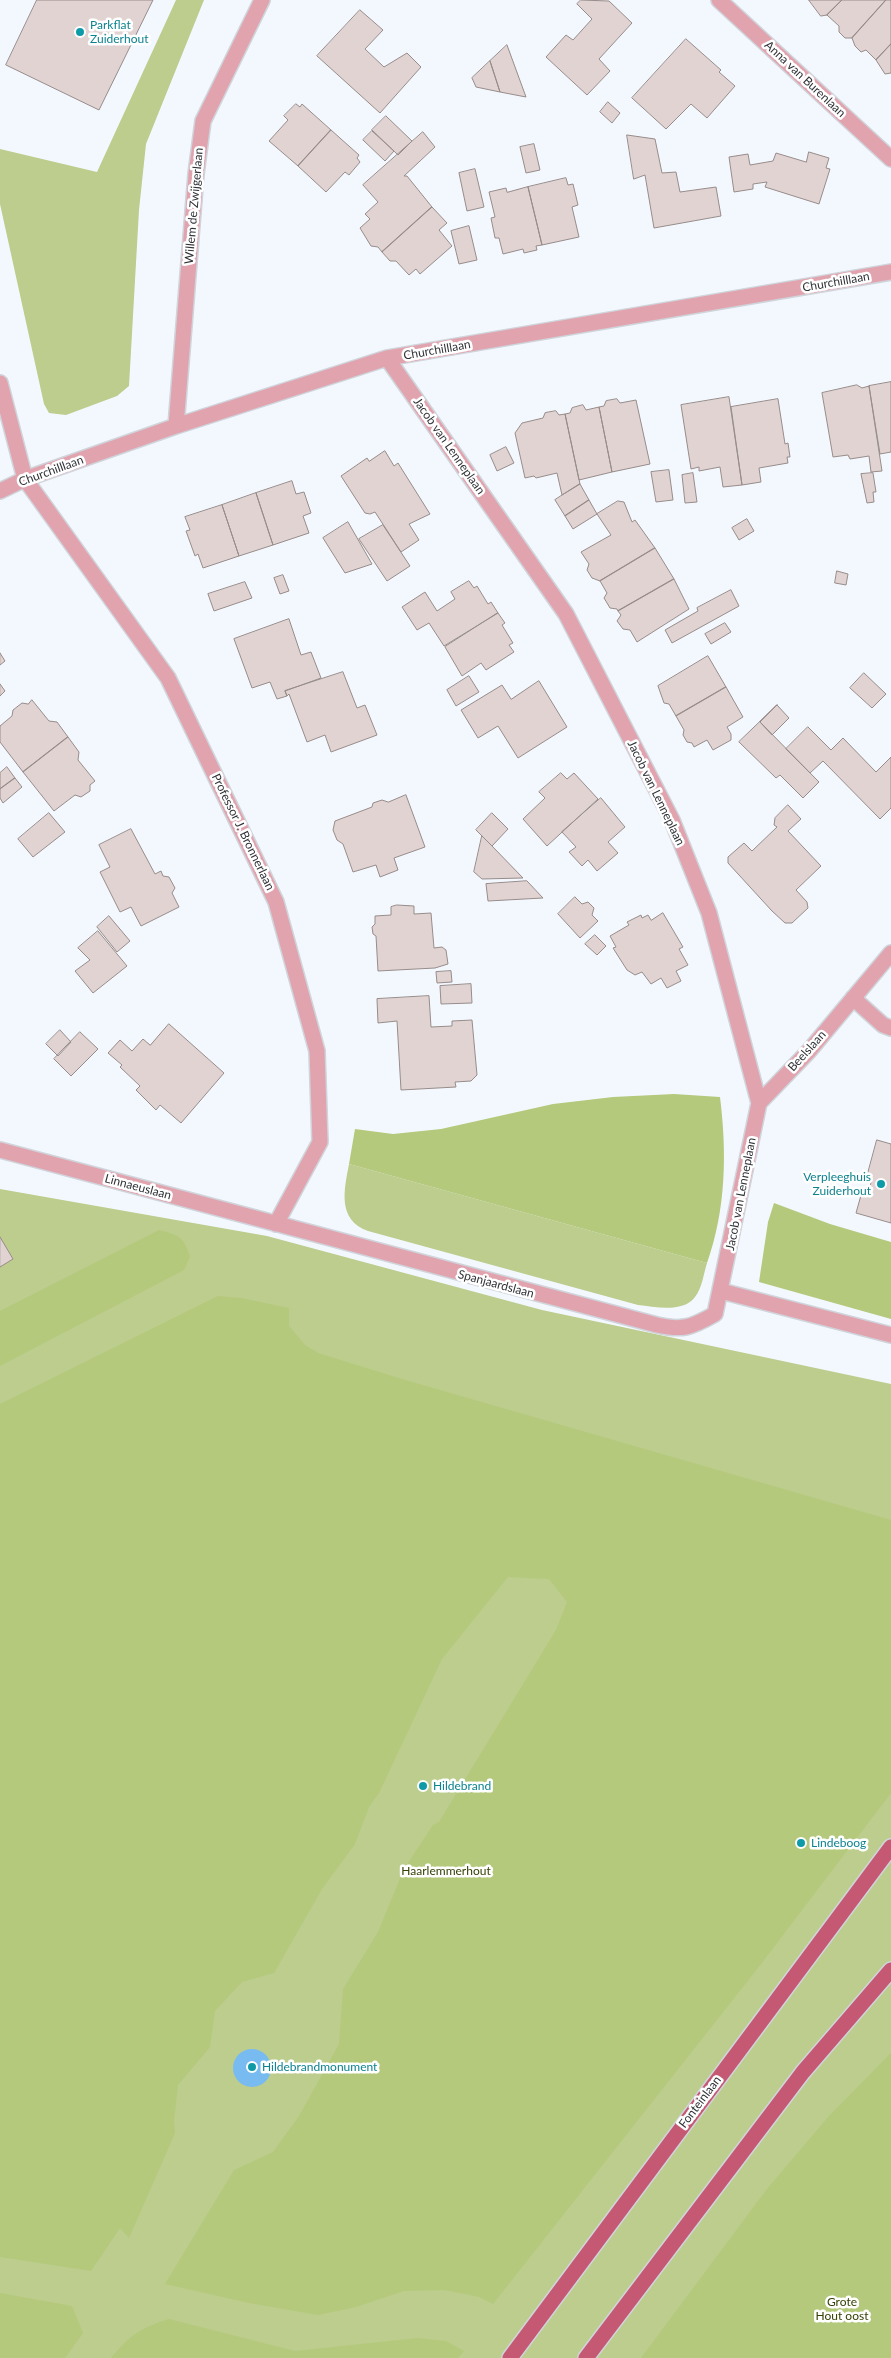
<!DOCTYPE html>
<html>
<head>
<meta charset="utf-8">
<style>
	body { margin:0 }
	canvas { display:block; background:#f3f8ff }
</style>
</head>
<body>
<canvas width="891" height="2358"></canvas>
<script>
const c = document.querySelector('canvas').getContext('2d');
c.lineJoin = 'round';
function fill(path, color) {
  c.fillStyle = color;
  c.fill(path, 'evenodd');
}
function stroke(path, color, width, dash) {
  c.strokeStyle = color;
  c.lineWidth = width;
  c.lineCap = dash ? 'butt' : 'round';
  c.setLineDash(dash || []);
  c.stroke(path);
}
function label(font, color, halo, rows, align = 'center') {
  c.font = font + ' Lato,sans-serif';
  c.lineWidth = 5;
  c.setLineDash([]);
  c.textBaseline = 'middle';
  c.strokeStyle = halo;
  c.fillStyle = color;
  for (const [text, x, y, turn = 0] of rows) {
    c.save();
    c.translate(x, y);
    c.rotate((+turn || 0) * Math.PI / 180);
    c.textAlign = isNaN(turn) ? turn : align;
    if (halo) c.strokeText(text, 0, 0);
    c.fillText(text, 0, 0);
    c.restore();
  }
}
fill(new Path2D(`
	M176,0H204L146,144L139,210L129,386L117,396L66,415L49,413L44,404L0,204V149L97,172Z
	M349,1164L707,1263C704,1272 702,1289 695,1297C683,1313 656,1307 638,1305L368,1231C337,1220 344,1190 349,1164Z
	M0,1189L267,1236L542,1310L891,1384V2358H0Z`), '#bccd8d');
fill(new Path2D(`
	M674,1094L720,1097C727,1153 726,1210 707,1263L349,1164L355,1129L393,1134L441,1129L553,1104L613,1097Z
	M774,1203L830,1224L891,1242V1319L759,1282L768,1222Z
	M159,1230C179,1235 184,1237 190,1257L184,1270L0,1366V1311Z
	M218,1296L241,1298L289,1308V1326L305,1345L318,1353L402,1379L891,1520V1793L761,1964L493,2304L479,2297L444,2290L404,2291L356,2307L318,2315L249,2303L165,2284L234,2170L273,2152L299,2116L339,2044L343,1989L378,1932L404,1869L433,1825L439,1822L556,1630L567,1602L549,1579L508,1577L442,1659L379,1793L369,1807L355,1844L322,1889L274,1973L242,1982L215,2011L210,2047L178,2085L174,2121L175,2133L129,2238L120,2228L91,2271L0,2257V1404Z
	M891,2053V2358H641L767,2189L829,2116Z
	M0,2293L72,2306L83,2333L65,2358H0Z
	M169,2319L295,2351L418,2338L446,2341L464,2351L458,2358H111C129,2336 142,2327 169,2319Z`), '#b5c97c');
fill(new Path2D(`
	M233 2068a19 19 0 1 1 38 0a19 19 0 1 1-38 0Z`), '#78bbf1');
const building = new Path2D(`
	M37,0H153L99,110L6,65Z
	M581,0L609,1L632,23L599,59L610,71L587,95L546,57L566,35L573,40L592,19L577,4Z
	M809,0H842L827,15L821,16Z
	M842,0H886L852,38H845L839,32V26L827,15Z
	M886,0H891V44L876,60L866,50L861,52L855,46L852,38Z
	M360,10L383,30L365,49L384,67L407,53L421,67L380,113L317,56Z
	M686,39L721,70L719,72L735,86L707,118L691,104L666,129L632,98Z
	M891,44V73L885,74L876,60Z
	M507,45L526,97L500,92L490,61Z
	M490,61L500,92L476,87L472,78Z
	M608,102L620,113L612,123L600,112Z
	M296,104L300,107L302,104L331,130L298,166L269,141L288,120L284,116Z
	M386,116L412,141L398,155L372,130Z
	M331,130L359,155L357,158L360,162L349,175L345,172L326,192L298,166Z
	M372,131L394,151L385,161L363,140Z
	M423,132L435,147L404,176H407L432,207L382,252L378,247L371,246L360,228L370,219L365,214L378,202L363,185Z
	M627,135L655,139L662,173L676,172L680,192L716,187L721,216L654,228L645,175L634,179Z
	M534,144L540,170L526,173L520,147Z
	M809,152L829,158L826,168L830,169L819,204L765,187L767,182L753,184V189L734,192L729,157L748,154L750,165L773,161L776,153L806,162Z
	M475,169L484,207L467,211L459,173Z
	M566,178L568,185L573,184L578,205L572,207L579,237L542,245L528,187Z
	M528,187L542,245L536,246L537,250L524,253L523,249L503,254L499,238H495L491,218L495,217L489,192L506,188L507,192Z
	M432,207L447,223L439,230L452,246L420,274L416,269L409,275L396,261H390L382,252Z
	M469,226L477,260L459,264L451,231Z
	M891,382V452L880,454L869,386Z
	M857,385L862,388L869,386L882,471L871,472L869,456L850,459L848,455L833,457L822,393Z
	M729,397L742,485L723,487L720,467L699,471V467L691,469L681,405Z
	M617,399L620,403L636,400L650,464L612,472L599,407L604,406L606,401Z
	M778,399L785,444L788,443L790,457H787L788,463L759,468L761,482L742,485L731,407Z
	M583,405L586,410L599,407L612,472L579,480L565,414L570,413L572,408Z
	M556,411L559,415L565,414L580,484L562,495L557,473L536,478L534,476L525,478L515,433L522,423L543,418L545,413Z
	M506,447L514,463L497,471L490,455Z
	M385,451L394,466L398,463L430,514L409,524L419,540L401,552L375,512L370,514L365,513L341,476L367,458L369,461Z
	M669,470L673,500L656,502L651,472Z
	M693,473L697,502L685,503L682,475Z
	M873,473L876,492H873L874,502L867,503L861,474Z
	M292,481L296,494L304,492L311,513L303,516L309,533L273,545L256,493Z
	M580,484L589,500L565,516L555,500Z
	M256,493L273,545L239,556L222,505Z
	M589,500L597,514L573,529L565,516Z
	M618,501L624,502L632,522L635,520L655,548L600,581L592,578L587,570L589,564L581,552L611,535L597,514Z
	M222,505L239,556L203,568L198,554L195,556L186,531L190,530L185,517Z
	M747,519L754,531L739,540L732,528Z
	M348,522L372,564L345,573L323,538Z
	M383,525L410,566L387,581L359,539Z
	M655,548L674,579L618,611L617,609L610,608L604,598L607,593L600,581Z
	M837,571L848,574L846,585L835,583Z
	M283,575L289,591L280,594L274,578Z
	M674,579L689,609L637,642L630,630L623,629L617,621L621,615L618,611Z
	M469,581L474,588L477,586L488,604L491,602L498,613L444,646L429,623L417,630L402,607L425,592L437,611L455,599L451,592Z
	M245,582L252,598L214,611L208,594Z
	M731,590L739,606L672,643L665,630L698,611L697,608Z
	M498,613L505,623L502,625L513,643L509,645L514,652L486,670L481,663L462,676L445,647Z
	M289,619L301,655L311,652L321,678L285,691L287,696L277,699L270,682L252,688L234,639Z
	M725,623L731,632L711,644L705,634Z
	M0,653L5,661L0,665Z
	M708,656L726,687L676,716L669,704L664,703L658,686Z
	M343,672L357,708L365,705L377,735L331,752L325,735L307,742L289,694L287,696L285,691Z
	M864,673L886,694L872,708L850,688Z
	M469,676L479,692L456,706L447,690Z
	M539,681L567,727L518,758L498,726L478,738L461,710L502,685L511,699Z
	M0,684L5,691L0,696Z
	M726,687L743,717L727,727L731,734V740L713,750L707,740L694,747L692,743L687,742L683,735L684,730L676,716Z
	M32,700L49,721L57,722L68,737L23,772L0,742V726L12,716L13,710L22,703L28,704Z
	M777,705L760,722L819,782L803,798L780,775L776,778L739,742Z
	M777,705L789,718L772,735L760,722Z
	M808,727L831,750L843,738L876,772L891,757V808L880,819L823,761L810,773L786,749Z
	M68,737L79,752L78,760L95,781L90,785V791L81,797L75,795L54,811L23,772Z
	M7,767L15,778L0,789V773Z
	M561,773L567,779L574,773L598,799L547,846L523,819L545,798L539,792Z
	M15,778L22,787L3,803L0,798V789Z
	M406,795L425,847L394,858L398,870L380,877L376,865L353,872L343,844L337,840L333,830L335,821L372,807L373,803L382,800L388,802Z
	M601,798L625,827L608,842L618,853L597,871L588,860L582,866L569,852L576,847L562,832Z
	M788,805L801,819L788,831L821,866L796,890L807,902L808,908L792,923H785L772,911L728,863V857L744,843L752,851L777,827L774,825L775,818Z
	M49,813L65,832L33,857L18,839Z
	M492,813L508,829L492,846L476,830Z
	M131,829L155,874L161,871L163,876L169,877L175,888L172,893L179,907L141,926L131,907L120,912L100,872L110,867L99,845Z
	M482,836L492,846L523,878L482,879L474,872Z
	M527,881L543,898L488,901L486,884Z
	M575,897L582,904L588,902L594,908L592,915L598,921L580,938L558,914Z
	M397,905L414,906V914L431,913L434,948L442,947L446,950L448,964L435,968L378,971L376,936L373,934L372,927L375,924V916L391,915V907Z
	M663,913L683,947L679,949L688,965L676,971L681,981L667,988L661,978L651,984L642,972L635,975L627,970L613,948L616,947L610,936L629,925L627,922L641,915L642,918L648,915L651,920Z
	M109,916L130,941L117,952L97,927Z
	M98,931L127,966L93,993L75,971L90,960L78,948Z
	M595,935L606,946L597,955L585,944Z
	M451,971L452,982L437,983L436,972Z
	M471,984L472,1003L441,1004L440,986Z
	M429,996L431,1027L452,1026V1021L472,1020L477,1075L471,1081L455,1082L456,1087L401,1090L397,1021L378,1023L377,999Z
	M169,1024L224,1073L181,1123L160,1105L156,1110L136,1090L140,1086L120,1067L122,1065L108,1053L120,1040L132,1051L143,1039L150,1045Z
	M60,1030L71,1042L58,1056L46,1044Z
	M80,1032L98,1049L71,1076L54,1059Z
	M877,1140L891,1144V1223L856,1213L863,1188L869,1190L872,1179L867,1177Z
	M0,1237L13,1259L0,1267Z`);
fill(building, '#e0d3d2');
stroke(building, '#978c8a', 1);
const minor = new Path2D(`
	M719,0L891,159
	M0,383L25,479L168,678L276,902L317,1051L320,1142L276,1224
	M176,426L196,174L203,121L262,0
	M0,491L25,479L176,426L387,358L891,272
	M853,998L883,1025L891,1028
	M759,1103L809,1051L891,953
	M0,1150L657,1325C683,1331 692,1327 715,1314L759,1103L709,913L672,820L566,614L387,358
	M721,1291L891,1335`);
const major = new Path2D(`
	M510,2358L891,1847
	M586,2358L803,2072L891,1970`);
stroke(minor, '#d0d4db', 18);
stroke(major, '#d0d4db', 18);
stroke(minor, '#e1a4af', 15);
stroke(major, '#c55973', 15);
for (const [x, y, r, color] of [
	[80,32,5,"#0f9aa8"],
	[881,1184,5,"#0f9aa8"],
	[423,1786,5,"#0f9aa8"],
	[801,1843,5,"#0f9aa8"],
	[252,2067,5,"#0f9aa8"]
]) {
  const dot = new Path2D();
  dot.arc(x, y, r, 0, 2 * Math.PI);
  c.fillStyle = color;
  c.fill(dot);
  stroke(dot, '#fff', 2);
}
label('12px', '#0d838f', '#fff', [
	["Parkflat",90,25],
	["Zuiderhout",90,39],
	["Verpleeghuis",871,1177,"right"],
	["Zuiderhout",871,1191,"right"],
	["Hildebrand",433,1786],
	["Lindeboog",811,1843],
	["Hildebrandmonument",262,2067]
], 'left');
label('12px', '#303236', '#fff', [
	["Anna van Burenlaan",805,79,43],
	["Willem de Zwijgerlaan",194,206,-85],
	["Churchilllaan",836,282,-10],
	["Churchilllaan",437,350,-10],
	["Jacob van Lenneplaan",449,446,55],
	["Churchilllaan",51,471,-20],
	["Jacob van Lenneplaan",656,793,64],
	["Professor J. Bronnerlaan",243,832,64],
	["Beelslaan",807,1051,-48],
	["Linnaeuslaan",138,1187,15],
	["Jacob van Lenneplaan",741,1194,-79],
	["Spanjaardslaan",496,1284,15],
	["Fonteinlaan",700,2102,-53]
]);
label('12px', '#344004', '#fff', [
	["Haarlemmerhout",446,1871],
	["Grote",842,2302],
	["Hout oost",842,2316]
]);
</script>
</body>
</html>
